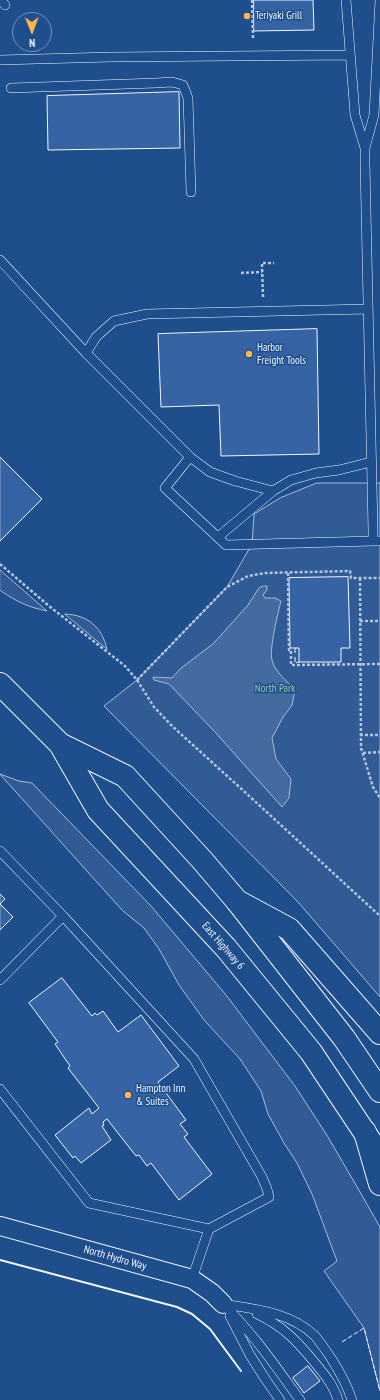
<!DOCTYPE html>
<html>
<head>
<meta charset="utf-8">
<style>
	body { margin:0 }
	#map { position:relative; width:380px; height:1400px; overflow:hidden; background:#1f4e8c; font-family:"PT Sans Narrow",sans-serif }
	canvas { display:block }
	.north { position:absolute; left:12px; top:12px; width:40px; height:40px; box-sizing:border-box; background:#1f4e8c; border:1px solid #7391ba; border-radius:50%; rotate:179deg; font-size:11px; font-weight:700; line-height:16px; text-align:center; color:#f2f6ff }
	.north::after { content:''; display:block; margin:auto; width:14px; height:18px; background:#ffb74d; clip-path:polygon(50% 0,100% 100%,50% 72%,0 100%) }
</style>
</head>
<body>
<div id="map">
<canvas width="380" height="1400"></canvas>
<div class="north">N</div>
</div>
<script>
const c = document.querySelector('canvas').getContext('2d');
c.lineJoin = 'round';
function fill(path, color) {
  c.fillStyle = color;
  c.fill(path, 'evenodd');
}
function stroke(path, color, width, dash) {
  c.strokeStyle = color;
  c.lineWidth = width;
  c.lineCap = dash ? 'butt' : 'round';
  c.setLineDash(dash || []);
  c.stroke(path);
}
function label(font, color, halo, rows, align = 'center') {
  c.font = font + ' "PT Sans Narrow",sans-serif';
  c.lineWidth = 3;
  c.setLineDash([]);
  c.textBaseline = 'middle';
  c.strokeStyle = halo;
  c.fillStyle = color;
  for (const [text, x, y, turn = 0] of rows) {
    c.save();
    c.translate(x, y);
    c.rotate((+turn || 0) * Math.PI / 180);
    c.textAlign = isNaN(turn) ? turn : align;
    if (halo) c.strokeText(text, 0, 0);
    c.fillText(text, 0, 0);
    c.restore();
  }
}
const green = new Path2D(`
	M317,483H380V997L298,902L104,706L137,680L227,587L252,544L254,514L280,498Z
	M0,570L47,611C28,607 17,602 1,591L0,590Z
	M65,614C88,615 102,627 107,649Z
	M0,774L19,781L32,783L151,906L226,995L295,1086L328,1137L360,1192L380,1227V1391L364,1328L324,1271L337,1261L312,1194L297,1163L284,1143L268,1114L261,1091L240,1059L204,1020L179,985L159,949L144,928L123,911Z`);
fill(green, '#305b95');
stroke(green, '#a8bbd7', 1);
const water = new Path2D(`
	M264,586H267V590L263,595L265,598H275L281,601C278,613 269,649 272,660C274,671 288,682 295,690L292,705L283,717L272,738L276,759L291,779L289,798L282,807L215,732L169,684L154,680L153,677L172,678L180,669L214,643L248,605L259,588Z`);
fill(water, '#446ba0');
stroke(water, '#a8bbd7', 1);
const building = new Path2D(`
	M254,0H313L314,30L254,31Z
	M179,92L180,148L48,150L47,96Z
	M317,329L319,454L221,456L219,405L161,407L158,334Z
	M0,457L42,499L0,541Z
	M348,577L350,648H341V662H299V648H290L289,578Z
	M0,894L5,899L0,904L13,917L0,930Z
	M62,978L92,1016L95,1013L97,1015L103,1011L118,1032L141,1015L179,1066L158,1082L186,1120L180,1124L188,1134L184,1137L212,1174L179,1200L151,1163L147,1166L139,1155L136,1156L107,1119L103,1122L104,1125L102,1126L111,1140L81,1163L75,1156L73,1158L55,1135L89,1108L92,1114L99,1108L68,1068L70,1066L55,1044L58,1042L29,1003Z
	M308,1366L320,1381L304,1393L293,1378Z`);
fill(building, '#3563a3');
stroke(building, '#f2f6ff', 1);
const service = new Path2D(`
	M1,0L5,5
	M346,0L355,115L365,148
	M380,0L374,115L365,148V164L373,530V541H380
	M0,60L111,57L350,55
	M11,88L156,83L172,82L183,85L188,98L191,192
	M0,260L86,353
	M368,309L147,314L114,321L96,337L86,353L190,457L210,472L235,481L273,491L291,480L316,473L339,470L371,462
	M190,457L165,488L226,545L373,541
	M218,537L273,491
	M0,851L63,916L194,1059L262,1177L267,1189L269,1197L209,1229L89,1203L0,1089
	M0,980L63,916
	M192,1279L209,1229
	M223,1304C254,1309 291,1312 315,1336C321,1343 326,1351 331,1358C340,1372 347,1385 352,1400
	M223,1304C253,1333 276,1367 300,1400
	M257,1314C283,1326 297,1341 315,1363C325,1375 334,1386 338,1400
	M230,1316L250,1355L266,1380L280,1400`);
const minor = new Path2D(`
	M0,1226L192,1279L212,1293L223,1304`);
const trunk = new Path2D(`
	M0,684L60,744L98,810L226,948L311,1052L375,1148
	M60,744L125,776L202,860L237,901L344,1038L380,1091`);
const motorway = new Path2D(`
	M237,901L289,929L380,1033
	M365,1132L380,1184`);
stroke(service, '#f2f6ff', 10);
stroke(minor, '#f2f6ff', 20);
stroke(trunk, '#f2f6ff', 24);
stroke(motorway, '#f2f6ff', 24);
stroke(new Path2D(`
	M252,0L253,38
	M241,273L262,272
	M263,297L262,263H274
	M0,564L49,606L125,666L137,680L154,707L172,726L258,804L380,916
	M288,573L289,650H291V665L380,664
	M360,578L361,748L373,787L380,798
	M360,621H380
	M137,680L227,587L248,576L265,573L350,571L351,578H380
	M360,735H380
	M363,753L380,752`), '#b3c4dc', 2.5, [3, 2]);
stroke(service, '#1f4e8c', 9);
stroke(minor, '#1f4e8c', 18);
stroke(trunk, '#1f4e8c', 22);
stroke(motorway, '#1f4e8c', 22);
stroke(new Path2D(`
	M295,648V654
	M295,657V663L299,662
	M342,1342L364,1328L380,1391`), '#f2f6ff', 1, [5, 2]);
stroke(new Path2D(`
	M0,1260L177,1307L192,1314L210,1329L241,1371`), '#f2f6ff', 2);
for (const [x, y, r, color] of [
	[247,16,4,"#ffb74d"],
	[249,354,4,"#ffb74d"],
	[128,1095,4,"#ffb74d"]
]) {
  const dot = new Path2D();
  dot.arc(x, y, r, 0, 2 * Math.PI);
  c.fillStyle = color;
  c.fill(dot);
  stroke(dot, '#1f4e8c', 1.5);
}
label('11px', '#f2f6ff', '#1f4e8c', [
	["Teriyaki Grill",255,16],
	["Harbor",257,348],
	["Freight Tools",257,361],
	["Hampton Inn",136,1089],
	["& Suites",136,1102]
], 'left');
label('11px', '#97c8a6', '#1f4e8c', [
	["North Park",275,689]
]);
label('11px', '#f2f6ff', '#1f4e8c', [
	["East Highway 6",223,946,49],
	["North Hydro Way",115,1258,16]
]);
</script>
</body>
</html>
